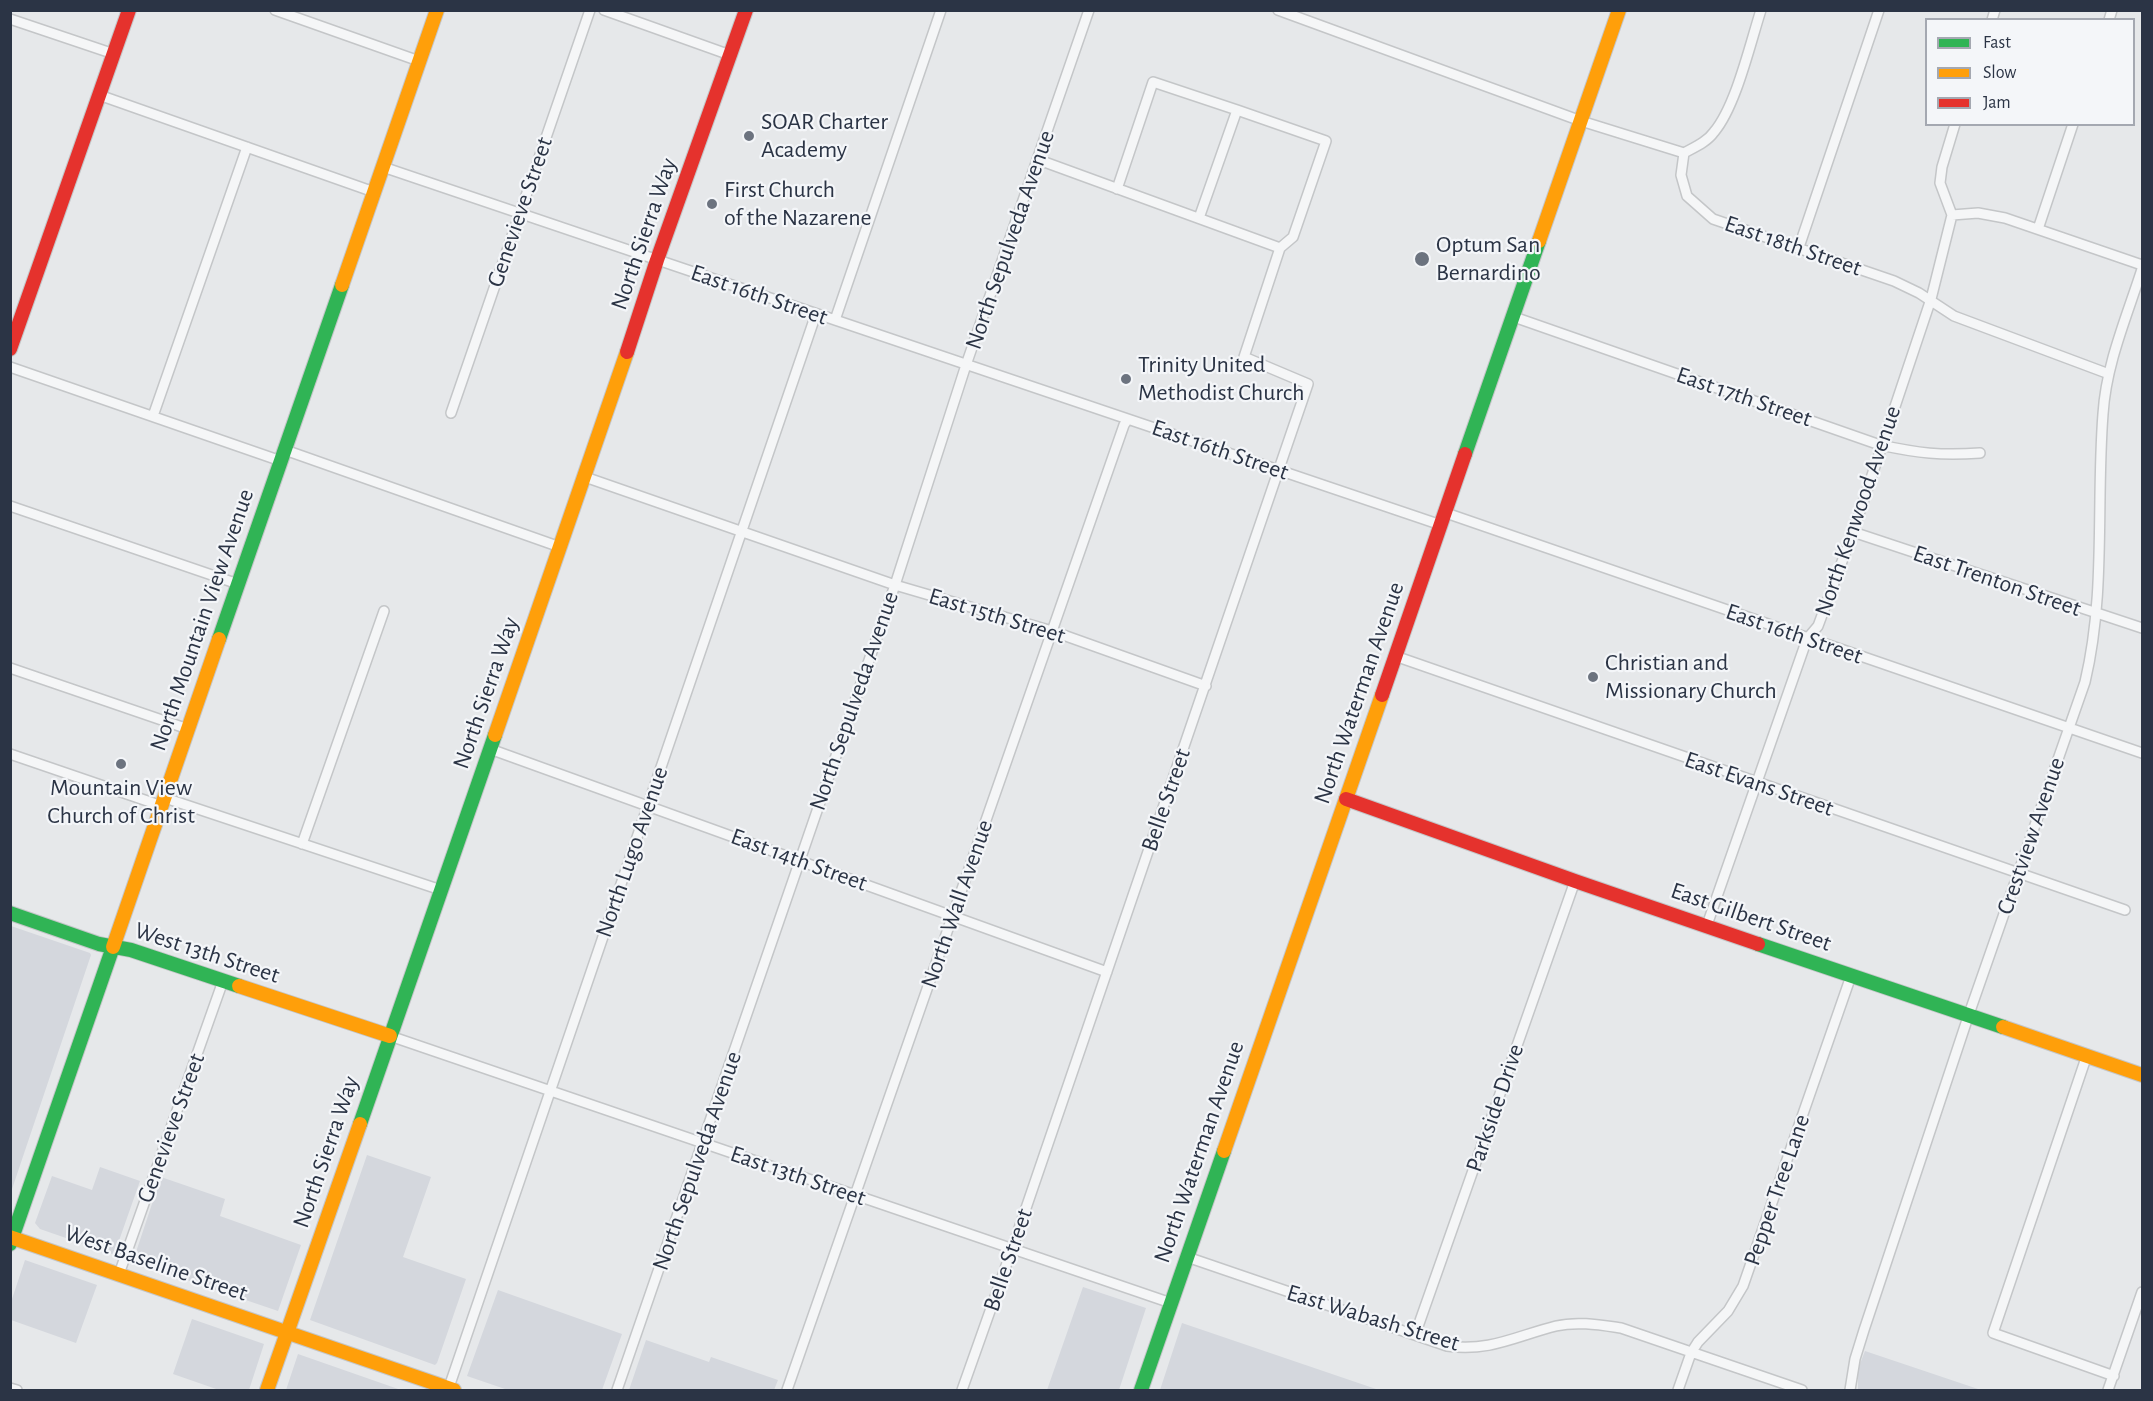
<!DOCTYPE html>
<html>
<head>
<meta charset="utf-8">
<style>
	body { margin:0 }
	#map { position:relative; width:2153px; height:1401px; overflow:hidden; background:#e6e8ea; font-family:"Alegreya Sans",sans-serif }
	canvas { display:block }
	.frame { position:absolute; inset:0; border:12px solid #2b3445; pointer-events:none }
	.legend { position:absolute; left:1925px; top:18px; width:210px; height:108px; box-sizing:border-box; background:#f4f6f9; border:2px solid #a4a8b1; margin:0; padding:8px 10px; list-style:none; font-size:18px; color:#2b3445 }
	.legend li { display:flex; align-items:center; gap:12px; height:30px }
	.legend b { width:30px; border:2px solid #a4a8b1 }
</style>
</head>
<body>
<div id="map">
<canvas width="2153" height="1401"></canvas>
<div class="frame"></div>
<ul class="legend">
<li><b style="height:8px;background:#30b455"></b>Fast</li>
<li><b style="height:8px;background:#ff9f0a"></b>Slow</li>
<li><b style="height:8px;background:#e5322d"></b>Jam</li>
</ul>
</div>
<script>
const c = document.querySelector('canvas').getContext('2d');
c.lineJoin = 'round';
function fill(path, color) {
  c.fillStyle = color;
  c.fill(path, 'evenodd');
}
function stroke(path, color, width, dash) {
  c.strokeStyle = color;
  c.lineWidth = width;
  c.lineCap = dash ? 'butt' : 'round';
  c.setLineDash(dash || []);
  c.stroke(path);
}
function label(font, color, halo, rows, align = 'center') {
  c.font = font + ' "Alegreya Sans",sans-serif';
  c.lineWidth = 4.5;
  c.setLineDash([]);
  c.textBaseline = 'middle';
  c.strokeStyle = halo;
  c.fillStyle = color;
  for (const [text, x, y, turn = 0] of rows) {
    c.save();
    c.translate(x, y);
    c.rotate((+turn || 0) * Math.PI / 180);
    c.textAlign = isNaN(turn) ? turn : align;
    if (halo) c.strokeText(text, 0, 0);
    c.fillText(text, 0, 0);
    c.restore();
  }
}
fill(new Path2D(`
	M11,926L90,953L91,955L11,1192Z
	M367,1155L431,1177L403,1257L466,1279L437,1363L435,1365L310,1320Z
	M100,1167L140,1181L115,1252L112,1254L40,1229L35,1223L52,1176L92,1190Z
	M161,1177L225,1199L220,1216L301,1245L278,1311L134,1262V1258Z
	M25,1260L97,1285L76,1343L11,1320V1302Z
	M1083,1287L1146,1308L1119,1390H1047Z
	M498,1290L622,1334L602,1390H508L467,1376Z
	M192,1319L264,1344L249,1390H219L173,1374Z
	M1182,1323L1379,1390H1160Z
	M646,1340L709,1362L711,1357L778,1380L774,1390H629Z
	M1865,1351L1981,1390H1858V1369Z
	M298,1354L401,1390H286Z`), '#d4d7dd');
const street = new Path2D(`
	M275,10L419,61
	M604,10L730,55
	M1278,10L1581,121L1684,153L1681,175L1687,196L1713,219L1894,281L1919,293L1954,316L2109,374
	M10,19L114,54
	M1992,20L1995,10
	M2109,20L2112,10
	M99,95L374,192
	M1237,110L1326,141L1293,237L1280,248
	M1684,153C1695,147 1707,142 1714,132C1736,106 1750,44 1761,10
	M1039,160L1280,248
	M383,167L1441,525
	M1117,189L1153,82L1237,110L1199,218
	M1952,215L1978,213L2005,218L2142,265
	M2038,229L2073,124
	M1799,247L1879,10
	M1514,317L1880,445C1918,453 1941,456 1980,453
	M835,320L941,10
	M10,367L281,461
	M451,413L590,10
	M153,416L247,147
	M285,450L560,547
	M585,477L895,585L1052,631L1206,686
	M10,506L238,584
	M1446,513L2142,753
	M1853,532L2142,628
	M1395,656L2125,910
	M10,668L188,729
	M490,749L1107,972
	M10,754L162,806
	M165,798L441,890
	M302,844L384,611
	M1707,925L1807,639L1818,626L1853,532L1931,299L1952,215L1940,183L1942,167L1955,124
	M390,1036L1171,1303
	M2087,1055L1993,1333L2114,1376
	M1187,1257L1447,1346C1490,1352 1516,1336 1556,1326C1577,1321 1600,1325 1621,1328L1802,1390
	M119,1274L223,981
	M1415,1335L1575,881
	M10,1388L17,1390
	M448,1390L816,314
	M617,1390L895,585L966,365L1089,10
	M787,1390L1124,425L1128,419
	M962,1390L1012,1249L1308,384L1244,357L1280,248
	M1678,1390L1691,1353L1698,1342L1728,1311L1743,1286L1851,976
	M1850,1390L1855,1359L1864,1330L1969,1014L2085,682C2106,594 2096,504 2103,414C2106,364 2127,316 2142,269
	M2108,1390L2142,1292`);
const fast = new Path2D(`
	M1465,454L1539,241
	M219,639L342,285
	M10,913L99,944L131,950L239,986
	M1758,944L2003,1027
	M360,1124L495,735
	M10,1244L113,947
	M1141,1390L1224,1151`);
const slow = new Path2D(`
	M1539,241L1619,10
	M342,285L437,10
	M495,735L627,352
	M113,947L219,639
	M239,986L390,1036
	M2003,1027L2142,1075
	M1224,1151L1382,695
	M10,1237L454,1390
	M267,1390L360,1124`);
const jam = new Path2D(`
	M10,349L129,10
	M627,352L657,260L746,10
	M1382,695L1465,454
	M1346,799L1575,881L1758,944`);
stroke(street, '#c4c6c8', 12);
stroke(fast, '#c4c6c8', 16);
stroke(slow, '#c4c6c8', 16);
stroke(jam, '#c4c6c8', 16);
stroke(street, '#f5f6f7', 9);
stroke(fast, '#30b455', 14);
stroke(slow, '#ff9f0a', 14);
stroke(jam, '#e5322d', 14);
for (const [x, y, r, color] of [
	[749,136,6,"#6c737f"],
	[712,204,6,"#6c737f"],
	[1422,259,8,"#6c737f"],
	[1126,379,6,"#6c737f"],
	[1593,677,6,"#6c737f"],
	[121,764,6,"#6c737f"]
]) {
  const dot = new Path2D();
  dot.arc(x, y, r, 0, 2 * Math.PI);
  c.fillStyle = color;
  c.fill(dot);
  stroke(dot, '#f4f6f9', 2);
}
label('24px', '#2b3445', '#f4f6f9', [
	["SOAR Charter",761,122],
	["Academy",761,150],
	["First Church",724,190],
	["of the Nazarene",724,218],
	["Optum San",1436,245],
	["Bernardino",1436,273],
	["Trinity United",1138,365],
	["Methodist Church",1138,393],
	["Christian and",1605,663],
	["Missionary Church",1605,691],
	["Mountain View",121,788,"center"],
	["Church of Christ",121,816,"center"]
], 'left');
label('24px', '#2b3445', '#f4f6f9', [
	["Genevieve Street",520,212,-71],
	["North Sierra Way",644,234,-71],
	["North Sepulveda Avenue",1010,240,-71],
	["East 18th Street",1793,246,19],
	["East 16th Street",759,295,19],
	["East 17th Street",1744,397,19],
	["East 16th Street",1220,450,19],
	["North Kenwood Avenue",1858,511,-71],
	["East Trenton Street",1997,581,19],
	["East 15th Street",997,616,17],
	["North Mountain View Avenue",202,620,-71],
	["East 16th Street",1794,634,19],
	["North Sierra Way",486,693,-71],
	["North Waterman Avenue",1359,693,-71],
	["North Sepulveda Avenue",854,701,-71],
	["East Evans Street",1759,784,19],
	["Belle Street",1166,800,-71],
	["Crestview Avenue",2031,836,-71],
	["North Lugo Avenue",632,852,-71],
	["East 14th Street",799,860,20],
	["North Wall Avenue",957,904,-71],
	["East Gilbert Street",1751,917,19],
	["West 13th Street",207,953,18],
	["Parkside Drive",1495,1108,-71],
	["Genevieve Street",171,1128,-70],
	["North Sierra Way",326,1152,-71],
	["North Waterman Avenue",1199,1152,-71],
	["North Sepulveda Avenue",697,1161,-71],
	["East 13th Street",798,1176,19],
	["Pepper Tree Lane",1777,1190,-71],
	["Belle Street",1008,1260,-71],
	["West Baseline Street",156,1263,19],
	["East Wabash Street",1373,1318,17]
]);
</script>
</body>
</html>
